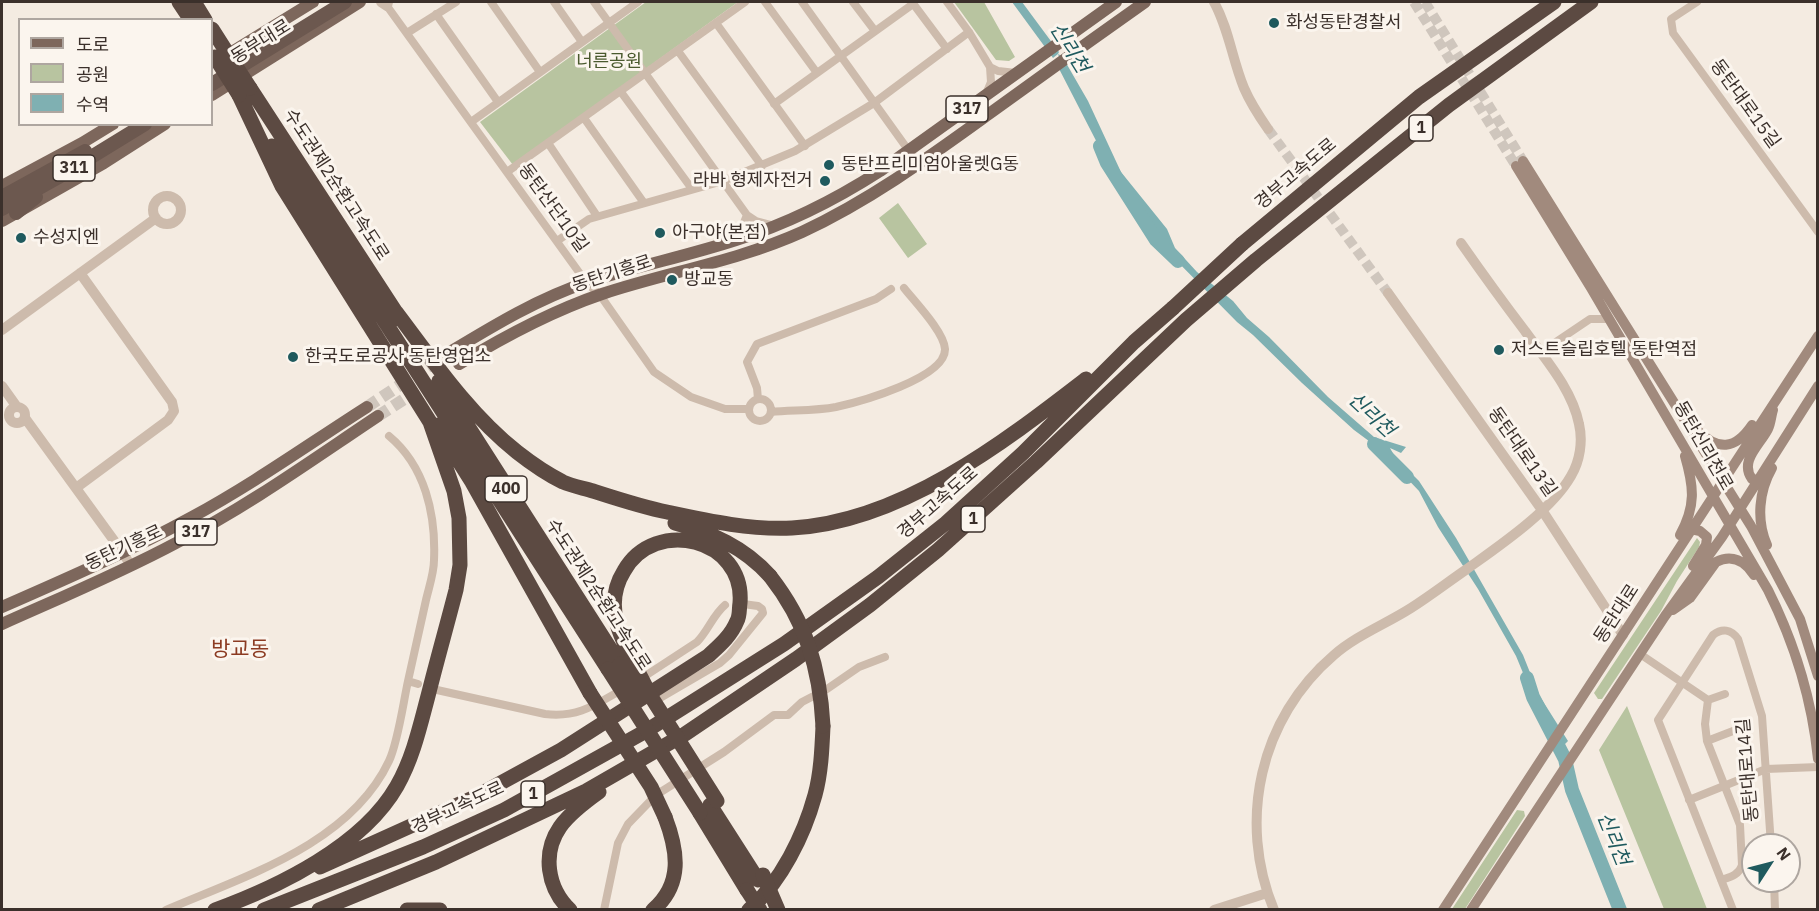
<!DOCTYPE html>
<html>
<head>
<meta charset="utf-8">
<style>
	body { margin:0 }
	#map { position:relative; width:1819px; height:911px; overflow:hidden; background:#f4ebe1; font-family:"IBM Plex Sans","Noto Sans KR",sans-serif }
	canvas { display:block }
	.frame { position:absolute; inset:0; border:3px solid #3b302b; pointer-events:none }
	.legend { position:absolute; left:18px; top:18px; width:195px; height:108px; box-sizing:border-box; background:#fbf5ee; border:2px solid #aea6a0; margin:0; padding:8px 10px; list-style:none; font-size:18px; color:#3b302b }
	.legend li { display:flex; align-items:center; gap:12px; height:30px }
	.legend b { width:30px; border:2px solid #aea6a0 }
	.north { position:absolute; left:1741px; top:833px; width:60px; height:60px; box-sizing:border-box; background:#fbf5ee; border:2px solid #aea6a0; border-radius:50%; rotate:54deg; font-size:16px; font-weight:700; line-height:24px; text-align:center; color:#3b302b }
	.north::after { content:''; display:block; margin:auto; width:21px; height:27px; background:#1f5a5e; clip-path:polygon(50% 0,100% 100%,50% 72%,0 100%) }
</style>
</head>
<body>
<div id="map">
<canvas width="1819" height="911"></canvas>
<div class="frame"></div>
<ul class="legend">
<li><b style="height:8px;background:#7d675c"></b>도로</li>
<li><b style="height:16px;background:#b8c4a0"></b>공원</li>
<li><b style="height:16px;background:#7fb0b2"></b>수역</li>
</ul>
<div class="north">N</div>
</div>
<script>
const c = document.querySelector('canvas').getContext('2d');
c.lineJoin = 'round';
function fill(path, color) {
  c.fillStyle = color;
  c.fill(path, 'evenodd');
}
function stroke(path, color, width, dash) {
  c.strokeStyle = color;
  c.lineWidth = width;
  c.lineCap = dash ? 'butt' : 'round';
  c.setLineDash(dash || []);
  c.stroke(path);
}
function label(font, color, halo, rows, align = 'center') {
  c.font = font + ' "IBM Plex Sans","Noto Sans KR",sans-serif';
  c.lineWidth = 6;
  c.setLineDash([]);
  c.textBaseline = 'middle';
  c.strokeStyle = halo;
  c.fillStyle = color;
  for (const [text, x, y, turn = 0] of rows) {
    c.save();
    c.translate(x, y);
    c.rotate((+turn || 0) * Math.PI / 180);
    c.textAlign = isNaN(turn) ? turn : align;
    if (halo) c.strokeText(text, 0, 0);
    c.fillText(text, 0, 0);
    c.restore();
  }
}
fill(new Path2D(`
	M646,2H738L513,165L480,122Z
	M954,2H984L1015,57L1009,61L996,60Z
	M898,203L927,244L908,258L879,218Z
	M1697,538L1700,542L1699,547L1677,581L1661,611L1602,699H1598L1594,693Z
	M1627,706L1707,909H1664L1599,750Z
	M1517,810L1524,811L1525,816L1465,909H1452Z`), '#b8c4a0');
fill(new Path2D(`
	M1012,2H1022L1059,52L1058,54L1062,56L1088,101L1121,172L1167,229L1175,248L1197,272L1233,301L1247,318L1269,337L1328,397L1374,437L1406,447L1401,453L1390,448L1395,457L1419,481L1456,538L1523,655L1539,695L1568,741L1563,746L1533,697L1516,656L1478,589L1438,527L1419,491L1377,447L1354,430L1302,383L1253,335L1237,322L1165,249L1150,230L1107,162L1055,61L1059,57L1058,54L1053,58Z`), '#7fb0b2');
stroke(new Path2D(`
	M1100,146L1107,163L1156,240L1178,261
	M1374,444L1407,477
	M1527,678L1533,697L1565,759L1572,790L1620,910`), '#7fb0b2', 14);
stroke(new Path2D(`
	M1414,2L1516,166
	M1425,2L1523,161
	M1268,129L1388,293`), '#cfc6bd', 10, [10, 5]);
stroke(new Path2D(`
	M367,407L450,352
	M378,416L420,389`), '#cfc6bd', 12, [12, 6]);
stroke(new Path2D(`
	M491,2L540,72
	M554,2L582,42
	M594,2L747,215
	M765,2L817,73
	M802,2L919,165
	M853,2L875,31
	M912,2L947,49
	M947,2L969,32L990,67
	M1697,2L1671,19L1673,33L1818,232
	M387,6L586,282L600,295L654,372L691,397L725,409H749
	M436,14L498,102
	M716,23L805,146
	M407,33L456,2
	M678,51L762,166
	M621,92L692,189
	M986,94L991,82L990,67L998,71L1016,73
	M774,104L913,4
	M584,118L644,203
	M471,122L638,2
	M548,143L597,216
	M507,172L745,2
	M737,240L747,215L756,221L775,226
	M557,241L589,219L723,181L795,151L874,103L969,32
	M1541,352L1590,319H1608
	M749 410a11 11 0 1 1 22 0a11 11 0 1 1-22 0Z
	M758,399L757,388L747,362L757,344L876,299L891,289
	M771,412C792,410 815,411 836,407C859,402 946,378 945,349C944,332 915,302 904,288
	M389,436C425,466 436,514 434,560C434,573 429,587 426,600C420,627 414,654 408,681
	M1640,654L1708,700L1705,724L1707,741L1740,825L1742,865C1739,875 1730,877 1721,880
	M639,680L697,642C708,631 713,615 725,605
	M437,690L545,714C578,718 595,705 623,689
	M660,698L720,663L729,655L763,613L762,609L758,606L743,604
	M1708,700L1725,694
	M1707,741L1733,731
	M1689,800L1766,769L1818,767
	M1774,881L1775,910
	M166,910C245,876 350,844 389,761C398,742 403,704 408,681L418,684
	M604,910L618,843L628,824L656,795L724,752L774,715H788L802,702L827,689L859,667L885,657
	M1733,910L1658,720L1713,635C1722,628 1731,629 1738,639L1762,716L1771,845`), '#cdbbac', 8);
stroke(new Path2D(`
	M381,2L387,6L388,2
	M1214,2C1229,29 1232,59 1244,88C1250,102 1259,116 1268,129
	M153 210a14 14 0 1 1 28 0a14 14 0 1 1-28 0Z
	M1388,293L1542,510L1623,635
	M2,330L156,218
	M2,386L17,407
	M9 415a8 8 0 1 1 16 0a8 8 0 1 1-16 0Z
	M25,418L123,553L131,566
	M76,488L168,420L174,411L172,402L80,273
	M1214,910L1267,893
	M1274,910C1237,821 1260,718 1334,655C1357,635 1386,624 1411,608C1430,596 1448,582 1467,569C1499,546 1551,511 1571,476C1580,461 1583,441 1579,424C1572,389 1545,359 1525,331C1503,302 1482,273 1461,243`), '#cdbbac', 10);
stroke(new Path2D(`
	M1523,161L1751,526L1800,619L1818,676
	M1516,166L1591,288L1768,590C1795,644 1812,699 1818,759
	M1697,430C1718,451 1735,450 1752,425
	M1757,480L1752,479C1739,461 1760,445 1768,429C1771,423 1771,416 1773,410
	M1691,529L1700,531L1707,537L1706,545L1693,566
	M1680,535C1696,506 1694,487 1685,456
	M1767,545C1756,520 1759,491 1772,468
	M1673,610L1690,598L1716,562C1732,554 1745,561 1754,575
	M1443,910L1818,336
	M1471,910L1665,616L1722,537L1818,386`), '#a18a7d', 10);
stroke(new Path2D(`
	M222,58L313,2
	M212,95L360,2
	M2,186L82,143L113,124
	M2,221L104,163L165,124
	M450,352C493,326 539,298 588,282C637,266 687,256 736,240C787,224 835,200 880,171L1116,2
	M459,364C505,336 552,311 602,294C668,272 738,261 802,232C871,200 932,155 993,111C1044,74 1094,38 1145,2
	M2,607C66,579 130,551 192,517C253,484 309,444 367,407
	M2,624C60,598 120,573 176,543C247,507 312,460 378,416`), '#7d675c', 12);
stroke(new Path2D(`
	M212,84L345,2
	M2,197L85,151
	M2,209L57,178L145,124
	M16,213L36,197`), '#6c584f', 14);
stroke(new Path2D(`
	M179,2L191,20
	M194,2L205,20
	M212,29L226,51
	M250,88L401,320
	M272,146L608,669
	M1242,244L1419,97L1554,2
	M396,312C433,361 469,414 517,452C531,463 547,474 563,482C572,486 583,488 593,491C618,499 642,507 667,512C709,521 750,530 792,528C901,522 1003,443 1086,379
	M439,381L620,664
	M436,425L472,482L590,693
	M675,523C712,533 744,547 770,576
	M710,805L758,880
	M700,813L747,890
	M320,867L475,797L561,750L708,656C719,646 731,636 737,621C740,616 739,609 740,603C745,539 655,516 624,571C614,587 612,605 617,624C620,635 626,647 631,658
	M215,910C278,887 363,846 397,786C413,758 420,726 428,696C437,660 447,625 456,590L460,565L459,518L454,491L430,422L282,186L239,95
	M264,910L423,847L504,810L646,731L784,644L878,577L946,523L1023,453L1134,342L1173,308
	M319,910L436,862L586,791L685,734L796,659L870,605L938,550L1036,462L1186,320L1256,260L1449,105L1591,2
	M407,910H440
	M570,910C547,888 542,853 560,827C570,813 585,802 599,792
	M653,910C683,884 678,851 665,817
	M749,910C781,882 804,835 815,795C821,773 822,749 823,726`), '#5c4a42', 15);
stroke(new Path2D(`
	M226,51L250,88
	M215,57L239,95
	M1173,308L1242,244
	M770,576C806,622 820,668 823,726
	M631,658L650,695L717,801
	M620,664L640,696
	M608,669L700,813
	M590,693L651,787L665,817
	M763,875L778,910
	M747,890L760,910`), '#5c4a42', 15);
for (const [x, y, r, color] of [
	[1274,23,6,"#1f5a5e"],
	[829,165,6,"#1f5a5e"],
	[825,181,6,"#1f5a5e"],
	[660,233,6,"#1f5a5e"],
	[21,238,6,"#1f5a5e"],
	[672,280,6,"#1f5a5e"],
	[1499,350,6,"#1f5a5e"],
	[293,357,6,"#1f5a5e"]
]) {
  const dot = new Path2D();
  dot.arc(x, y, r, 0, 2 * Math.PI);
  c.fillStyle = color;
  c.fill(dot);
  stroke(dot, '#fbf5ee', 2);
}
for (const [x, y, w] of [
	[967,109,42],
	[1421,128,24],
	[74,168,42],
	[506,489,42],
	[973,519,24],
	[196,532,42],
	[533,794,24]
]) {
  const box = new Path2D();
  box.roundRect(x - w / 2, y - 13, w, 26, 4.5);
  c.fillStyle = '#fbf5ee';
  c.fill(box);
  stroke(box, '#3b302b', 1.5);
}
label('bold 16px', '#3b302b', null, [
	["317",967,109],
	["1",1421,128],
	["311",74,168],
	["400",506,489],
	["1",973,519],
	["317",196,532],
	["1",533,794]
]);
label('18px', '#3b302b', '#fbf5ee', [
	["화성동탄경찰서",1286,23],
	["동탄프리미엄아울렛G동",841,165],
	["라바 형제자전거",813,181,"right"],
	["아구야(본점)",672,233],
	["수성지엔",33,238],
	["방교동",684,280],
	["저스트슬립호텔 동탄역점",1511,350],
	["한국도로공사 동탄영업소",305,357]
], 'left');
label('18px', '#3b302b', '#fbf5ee', [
	["동부대로",261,42,-32],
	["동탄대로15길",1745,104,54],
	["경부고속도로",1296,174,-40],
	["수도권제2순환고속도로",336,185,57],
	["동탄산단10길",553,208,54],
	["동탄기흥로",612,274,-18],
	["동탄신리천로",1703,446,60],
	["동탄대로13길",1522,452,55],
	["경부고속도로",938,503,-41],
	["동탄기흥로",124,548,-25],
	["수도권제2순환고속도로",598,595,57],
	["동탄대로",1617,614,-57],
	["동탄대로14길",1748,770,-95],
	["경부고속도로",458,808,-25]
]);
label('18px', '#4a5a2e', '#fbf5ee', [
	["너른공원",609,62]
]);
label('italic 20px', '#1f5a5e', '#fbf5ee', [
	["신리천",1069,48,58],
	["신리천",1371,415,43],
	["신리천",1613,839,68]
]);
label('21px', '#8c3b22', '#fbf5ee', [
	["방교동",240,650]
]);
</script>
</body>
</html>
